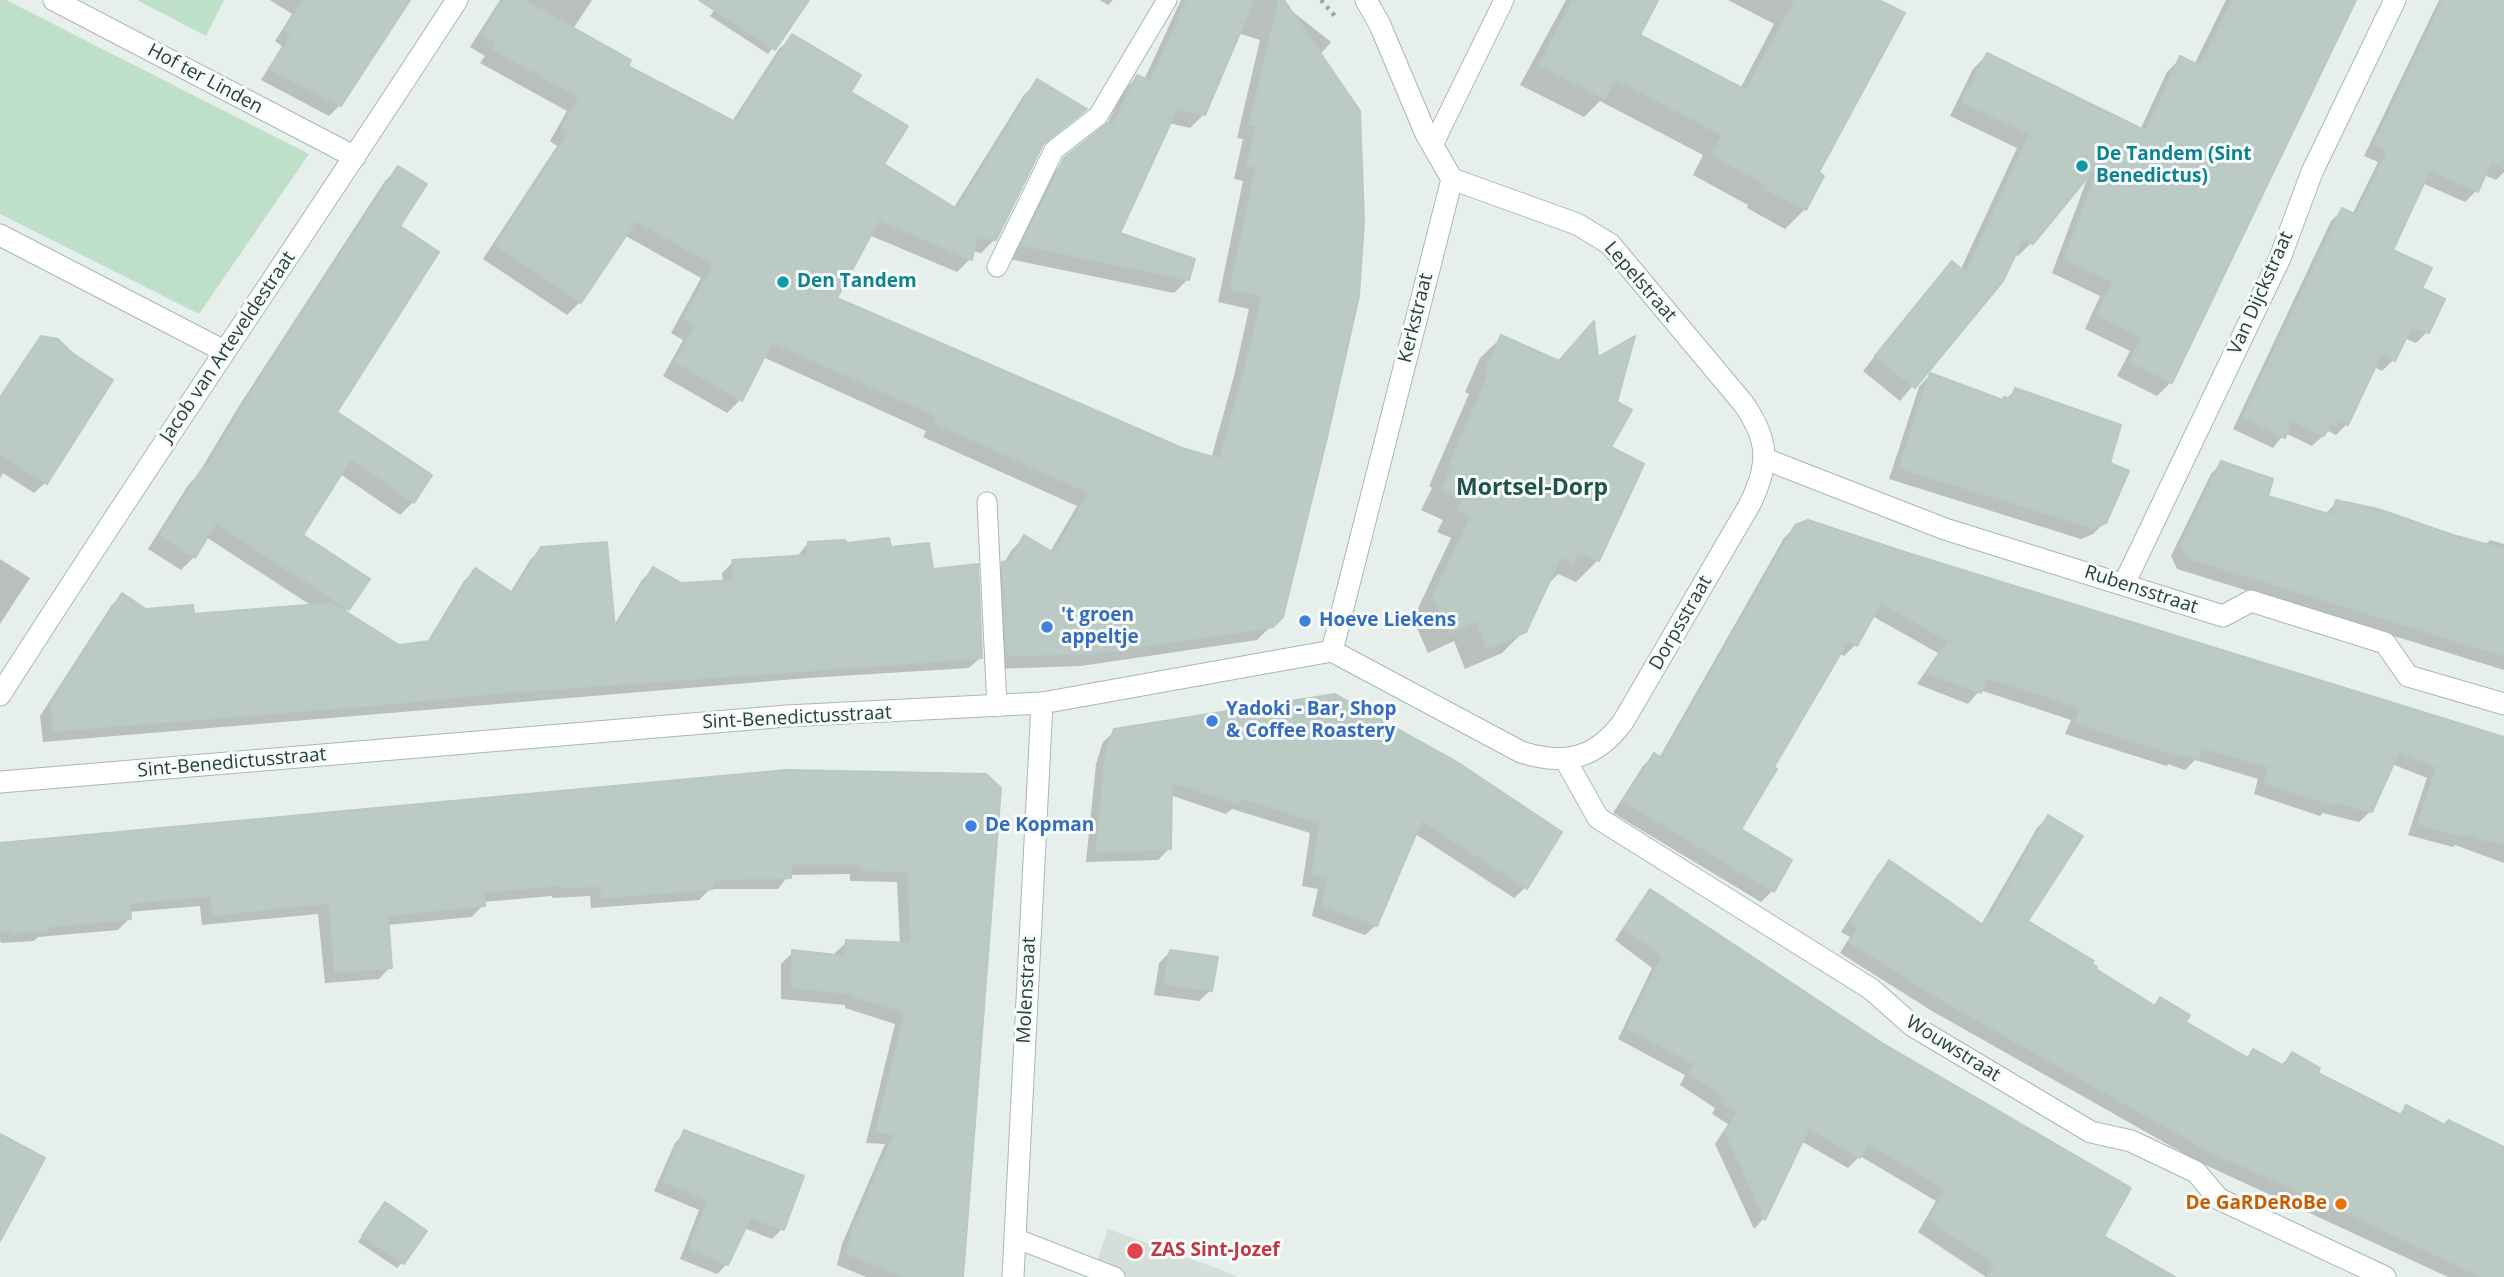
<!DOCTYPE html>
<html>
<head>
<meta charset="utf-8">
<style>
	body { margin:0 }
	canvas { display:block; background:#e6efeb }
</style>
</head>
<body>
<canvas width="2504" height="1277"></canvas>
<script>
const c = document.querySelector('canvas').getContext('2d');
c.lineJoin = 'round';
function fill(path, color) {
  c.fillStyle = color;
  c.fill(path, 'evenodd');
}
function stroke(path, color, width, dash) {
  c.strokeStyle = color;
  c.lineWidth = width;
  c.lineCap = dash ? 'butt' : 'round';
  c.setLineDash(dash || []);
  c.stroke(path);
}
function label(font, color, halo, rows, align = 'center') {
  c.font = font + ' "Open Sans",sans-serif';
  c.lineWidth = 6;
  c.setLineDash([]);
  c.textBaseline = 'middle';
  c.strokeStyle = halo;
  c.fillStyle = color;
  for (const [text, x, y, turn = 0] of rows) {
    c.save();
    c.translate(x, y);
    c.rotate((+turn || 0) * Math.PI / 180);
    c.textAlign = isNaN(turn) ? turn : align;
    if (halo) c.strokeText(text, 0, 0);
    c.fillText(text, 0, 0);
    c.restore();
  }
}
fill(new Path2D(`
	M1108,1229L1230,1273L1237,1277H1091Z`), '#d4dfda');
fill(new Path2D(`
	M0,0H6L309,154L199,314L0,214Z
	M137,0H224L206,36Z`), '#bfe0c8');
fill(new Path2D(`
	M270,0H408L340,105L329,116L261,80L282,46L275,41L292,14Z
	M500,0H592L573,29L625,67L731,123L779,49L793,36L849,93L882,164L953,209L1024,95L1037,82L1084,109L1040,148L995,239L981,253L972,251L970,259L957,272L869,235L834,298L1181,450L1211,459L1234,376L1249,309L1218,302L1243,181L1234,179L1243,139L1237,138L1260,40L1238,33L1204,114L1190,128L1168,123L1118,234L1187,280L1174,293L1009,259L1051,174L1106,126L1124,90L1137,77L1144,80L1181,0H1282L1288,8L1331,42L1320,55L1281,616L1257,640L1081,666L994,669L989,577L1004,563L1011,551L1024,537L1050,552L1077,506L923,437L926,431L763,357L740,400L727,413L663,376L683,340L671,333L701,278L624,235L580,302L567,315L483,259L557,146L550,141L567,111L480,63L485,56L470,47Z
	M722,0H807L768,54L710,16Z
	M1100,0H1113L1108,5Z
	M1566,0H1656L1637,35L1740,89L1774,24L1728,0H1875L1805,209L1785,229L1747,208L1748,205L1693,175L1703,155L1600,101L1584,117L1520,85Z
	M2226,0H2354L2171,382L2157,396L2117,376L2130,351L2085,329L2100,296L2052,273L2089,174L2032,242L2018,256L2014,254L2001,280L1900,401L1863,371L1938,277L1952,264L1960,271L2017,148L1950,116L1973,69L1987,55L2140,130L2167,72L2181,58L2194,65Z
	M2439,0H2504V172L2496,180L2484,175L2476,191L2465,202L2422,183L2390,251L2420,289L2427,332L2416,343L2404,338L2393,360L2382,371L2374,367L2347,424L2336,435L2328,431L2312,446L2285,433L2273,448L2233,429L2331,221L2342,210L2352,215L2378,162L2364,156Z
	M398,168V227L335,413L430,475L413,502L400,515L340,474L301,536L348,608L344,612L398,647L426,644L464,581L475,570L510,593L530,560L542,548L613,627L642,580L653,569L681,585L723,583L722,573L733,562L797,557L808,543L846,545L889,549L931,571L981,657L969,668L808,678L43,742L40,716L111,606L122,595L145,611L193,615L312,606L206,537L194,557L181,570L148,549L189,484L197,476L239,406L385,181Z
	M1592,325L1597,360L1615,403L1598,560L1576,582L1558,574L1549,583L1547,582L1524,631L1502,653L1465,669L1454,641L1428,653L1413,619L1451,538L1437,532L1443,520L1421,510L1432,488L1429,486L1469,394L1465,392L1480,358L1502,337L1557,362Z
	M42,338L45,483L34,493L3,473L0,478V396L31,349Z
	M1930,375L2002,402L2016,390L2108,464L2105,522L2093,534L2081,539L1889,479L1919,387Z
	M2222,463L2265,497L2326,513L2337,502L2484,546L2490,540L2504,544V670L2177,569L2171,556L2211,474Z
	M1796,526L1910,555L2504,739V863L2455,845L2453,847L2408,835L2427,778L2392,764L2371,811L2359,822L2323,813L2320,816L2254,794L2258,779L2195,760L2185,770L2168,764L2167,766L2065,734L2071,720L1980,690L1968,704L1917,684L1938,653L1872,616L1855,645L1844,656L1839,653L1771,767L1739,830L1790,861L1772,891L1761,902L1613,813L1643,766L1654,755L1659,758L1784,538Z
	M0,559L30,578L0,624Z
	M1334,696L1525,888L1514,898L1414,833L1376,925L1365,935L1312,916L1318,889L1302,886L1310,833L1232,809L1226,814L1170,795L1169,849L1158,860L1086,862L1096,764L1103,742L1115,731Z
	M985,775L961,1277H866L837,1265L842,1244L885,1144L866,1143L895,1024L845,1008V1005L781,999V964L793,952L835,957V953L847,942L900,945L897,882L850,881V874L789,875L778,889H715L708,891L699,900L591,908L590,896L552,898V896L483,902V905L472,917L387,925L390,967L379,979L325,983L318,914L202,925L200,906L129,912L130,918L118,930L38,937L34,941L1,943L0,940V843Z
	M2048,817L2025,922L2153,1007L2160,999L2184,1023L2246,1058L2253,1051L2280,1066L2292,1054L2315,1074L2398,1116L2407,1107L2444,1126L2448,1122L2492,1143L2504,1146V1277H2448L2199,1162L1932,1011L1840,953L1850,937L1841,932L1878,874L1889,863L1981,925L2037,828Z
	M1651,891L2101,1237L2153,1277H1986L1918,1232L1936,1201L1860,1156L1848,1168L1801,1141L1763,1219L1754,1229L1715,1144L1728,1124L1712,1114L1715,1108L1680,1085L1685,1075L1618,1039L1652,968L1615,940L1640,902Z
	M1170,952L1211,990L1199,1001L1154,995L1159,963Z
	M685,1133L782,1229L772,1239L744,1228L727,1264L717,1274L680,1259L699,1210L654,1191L675,1143Z
	M380,1210L402,1263L397,1268L358,1242Z`), '#0003');
const building = new Path2D(`
	M304,0H410L341,106L270,69L291,35L284,30Z
	M503,0H524L631,60L628,66L735,122L792,34L861,75L851,92L908,126L884,164L957,209L1037,79L1087,109L1043,144L996,240L977,236L972,260L879,220L837,298L1182,448L1220,459L1247,361L1262,296L1230,289L1256,168L1247,165L1256,126L1249,125L1279,0H1284L1360,111L1364,221L1359,296L1329,429L1283,617L1273,627L1096,653L1007,656L1002,562L1010,561L1024,535L1054,553L1089,493L935,423L938,417L772,342L742,401L675,362L695,326L683,319L714,265L636,221L581,303L496,245L569,132L562,127L579,97L492,49L497,42L482,34Z
	M699,0H809L775,50Z
	M1187,0H1254L1205,115L1177,109L1120,233L1195,259L1189,280L1021,245L1064,158L1109,122L1113,124L1137,75L1150,81Z
	M1573,0H1658L1640,35L1746,90L1795,0H1879L1905,13L1819,172L1824,176L1806,210L1765,188L1767,185L1711,155L1722,135L1616,79L1605,99L1539,65Z
	M2232,0H2356L2172,383L2130,362L2142,337L2097,315L2113,282L2064,259L2101,161L2033,244L2023,239L2003,281L1915,388L1875,356L1952,261L1966,273L2029,134L1962,102L1987,53L2146,131L2180,56L2200,66Z
	M2443,0H2504V168L2491,162L2478,192L2430,170L2393,250L2432,268L2422,288L2445,299L2429,333L2412,326L2395,361L2381,355L2348,425L2338,420L2336,426L2331,423L2324,436L2291,420L2285,438L2243,417L2342,208L2356,215L2388,151L2374,145Z
	M398,166L427,184L400,226L439,252L337,412L432,475L414,503L351,459L303,535L370,579L349,610L216,523L195,558L160,535L202,469L205,470L252,391Z
	M1594,321L1598,357L1635,336L1617,402L1632,410L1611,447L1644,464L1599,561L1578,552L1572,563L1561,557L1526,632L1487,649L1476,621L1450,633L1433,596L1471,516L1457,510L1463,498L1441,489L1452,466L1449,465L1489,373L1485,371L1501,335L1559,361Z
	M41,336L58,339L72,353L113,380L47,484L0,454V399Z
	M1930,373L2003,400L2004,397L2011,399L2015,388L2121,425L2110,463L2129,471L2106,523L2093,528L1899,468Z
	M2221,461L2273,479L2268,496L2332,515L2336,500L2378,509L2453,535L2504,549V656L2188,558L2181,544Z
	M1808,520L1911,554L2504,737V845L2487,839L2486,841L2467,834L2466,837L2418,824L2437,767L2399,752L2372,812L2334,802L2333,805L2264,783L2269,767L2202,748L2198,760L2180,754L2179,756L2075,723L2081,709L2048,697L1987,678L1981,693L1927,673L1948,641L1881,603L1857,646L1848,641L1774,767L1777,769L1741,829L1792,860L1774,892L1623,801L1654,753L1662,758L1795,525Z
	M889,538L891,547L929,543L933,569L978,564L982,658L511,692L365,706L54,731L51,703L122,593L146,609L193,605L194,614L332,603L399,645L430,641L475,568L513,593L541,547L607,542L615,629L653,567L681,583L734,580L732,560L808,555V542L845,540L847,543Z
	M1335,694L1457,762L1562,832L1527,889L1422,820L1377,926L1322,905L1328,878L1312,875L1320,823L1241,798L1239,804L1172,782L1171,849L1096,852L1106,752L1114,729Z
	M786,770L986,774L1001,788L963,1277H905L847,1254L852,1231L894,1134L876,1132L905,1012L855,997L856,994L792,988V950L845,956L846,940L911,943L908,872L860,870L861,864H791V878L727,879L713,881L712,889L602,898L600,886L562,888L563,885L484,892L485,906L388,915L392,968L335,972L329,903L213,915L211,896L130,903L131,919L47,927V930L12,933V930L0,931V843Z
	M2048,815L2083,836L2028,921L2094,961L2092,964L2097,967L2096,969L2155,1006L2160,997L2190,1015L2186,1022L2248,1058L2253,1049L2284,1066L2292,1052L2320,1068L2318,1073L2401,1115L2406,1105L2445,1125L2448,1120L2504,1147V1277H2481L2354,1216L2210,1152L1943,1001L1849,942L1859,926L1850,921L1889,860L1983,925L1988,916L1990,917Z
	M1650,889L1882,1043L2131,1188L2104,1236L2175,1277H1987L1995,1264L1928,1220L1946,1190L1869,1144L1860,1158L1809,1128L1765,1220L1725,1132L1737,1112L1721,1102L1725,1097L1689,1074L1694,1064L1627,1028L1662,956L1624,929Z
	M1170,950L1218,957L1212,991L1164,984Z
	M684,1130L804,1176L784,1230L751,1217L728,1265L689,1249L708,1200L663,1181Z
	M0,1134L45,1158L0,1241Z
	M385,1202L427,1231L404,1264L362,1236Z`);
fill(building, '#bbcac4');
stroke(building, '#b8c9c2', 2);
const service = new Path2D(`
	M1433,145L1504,0
	M997,267L1054,150L1098,116L1167,0
	M987,502L997,707
	M1015,1238L1115,1277`);
const minor = new Path2D(`
	M54,0L355,157
	M0,235L224,351
	M1765,459L1945,529L2223,616L2251,601L2385,643L2408,676L2504,704
	M2124,584L2280,258L2312,172L2395,0
	M1332,651L1452,179L1426,134L1380,25L1366,0
	M0,695C149,461 306,233 457,0
	M1565,759L1598,818L1871,989L1913,1026L2091,1132L2131,1141L2196,1172L2219,1199L2385,1277
	M0,782L787,716L1042,703L1332,651L1521,752C1565,766 1595,759 1623,722L1750,504C1770,463 1769,440 1743,403L1610,244L1577,224L1452,179
	M1013,1277L1042,703`);
stroke(service, '#a8b8b2', 21);
stroke(minor, '#a8b8b2', 23);
stroke(new Path2D(`
	M1321,0L1335,16`), '#86b3a5', 4.5, [3.5, 5]);
stroke(service, '#fff', 19);
stroke(minor, '#fff', 21);
for (const [x, y, r, color] of [
	[2082,166,7,"#0f9aa8"],
	[783,282,7,"#0f9aa8"],
	[1305,621,7,"#3f7fe0"],
	[1047,627,7,"#3f7fe0"],
	[1212,721,7,"#3f7fe0"],
	[971,826,7,"#3f7fe0"],
	[2341,1204,7,"#e8710a"],
	[1135,1251,9,"#e0444e"]
]) {
  const dot = new Path2D();
  dot.arc(x, y, r, 0, 2 * Math.PI);
  c.fillStyle = color;
  c.fill(dot);
  stroke(dot, '#f7fbf9', 2.5);
}
label('19px', '#24423a', '#f7fbf9', [
	["Hof ter Linden",205,79,28],
	["Lepelstraat",1640,282,49],
	["Van Dijckstraat",2261,293,-66],
	["Kerkstraat",1416,318,-76],
	["Jacob van Arteveldestraat",228,347,-56],
	["Rubensstraat",2141,590,18],
	["Dorpsstraat",1681,623,-60],
	["Sint-Benedictusstraat",797,718,-3],
	["Sint-Benedictusstraat",232,763,-5],
	["Molenstraat",1027,990,-87],
	["Wouwstraat",1953,1049,32]
]);
label('bold 19px', '#0d838f', '#f7fbf9', [
	["De Tandem (Sint",2096,155],
	["Benedictus)",2096,177],
	["Den Tandem",797,282]
], 'left');
label('bold 19px', '#366cbe', '#f7fbf9', [
	["'t groen",1061,616],
	["appeltje",1061,638],
	["Hoeve Liekens",1319,621],
	["Yadoki - Bar, Shop",1226,710],
	["& Coffee Roastery",1226,732],
	["De Kopman",985,826]
], 'left');
label('bold 19px', '#c56008', '#f7fbf9', [
	["De GaRDeRoBe",2327,1204]
], 'right');
label('bold 19px', '#be3a42', '#f7fbf9', [
	["ZAS Sint-Jozef",1151,1251]
], 'left');
label('bold 23px', '#1f5548', '#f7fbf9', [
	["Mortsel-Dorp",1532,488]
]);
</script>
</body>
</html>
